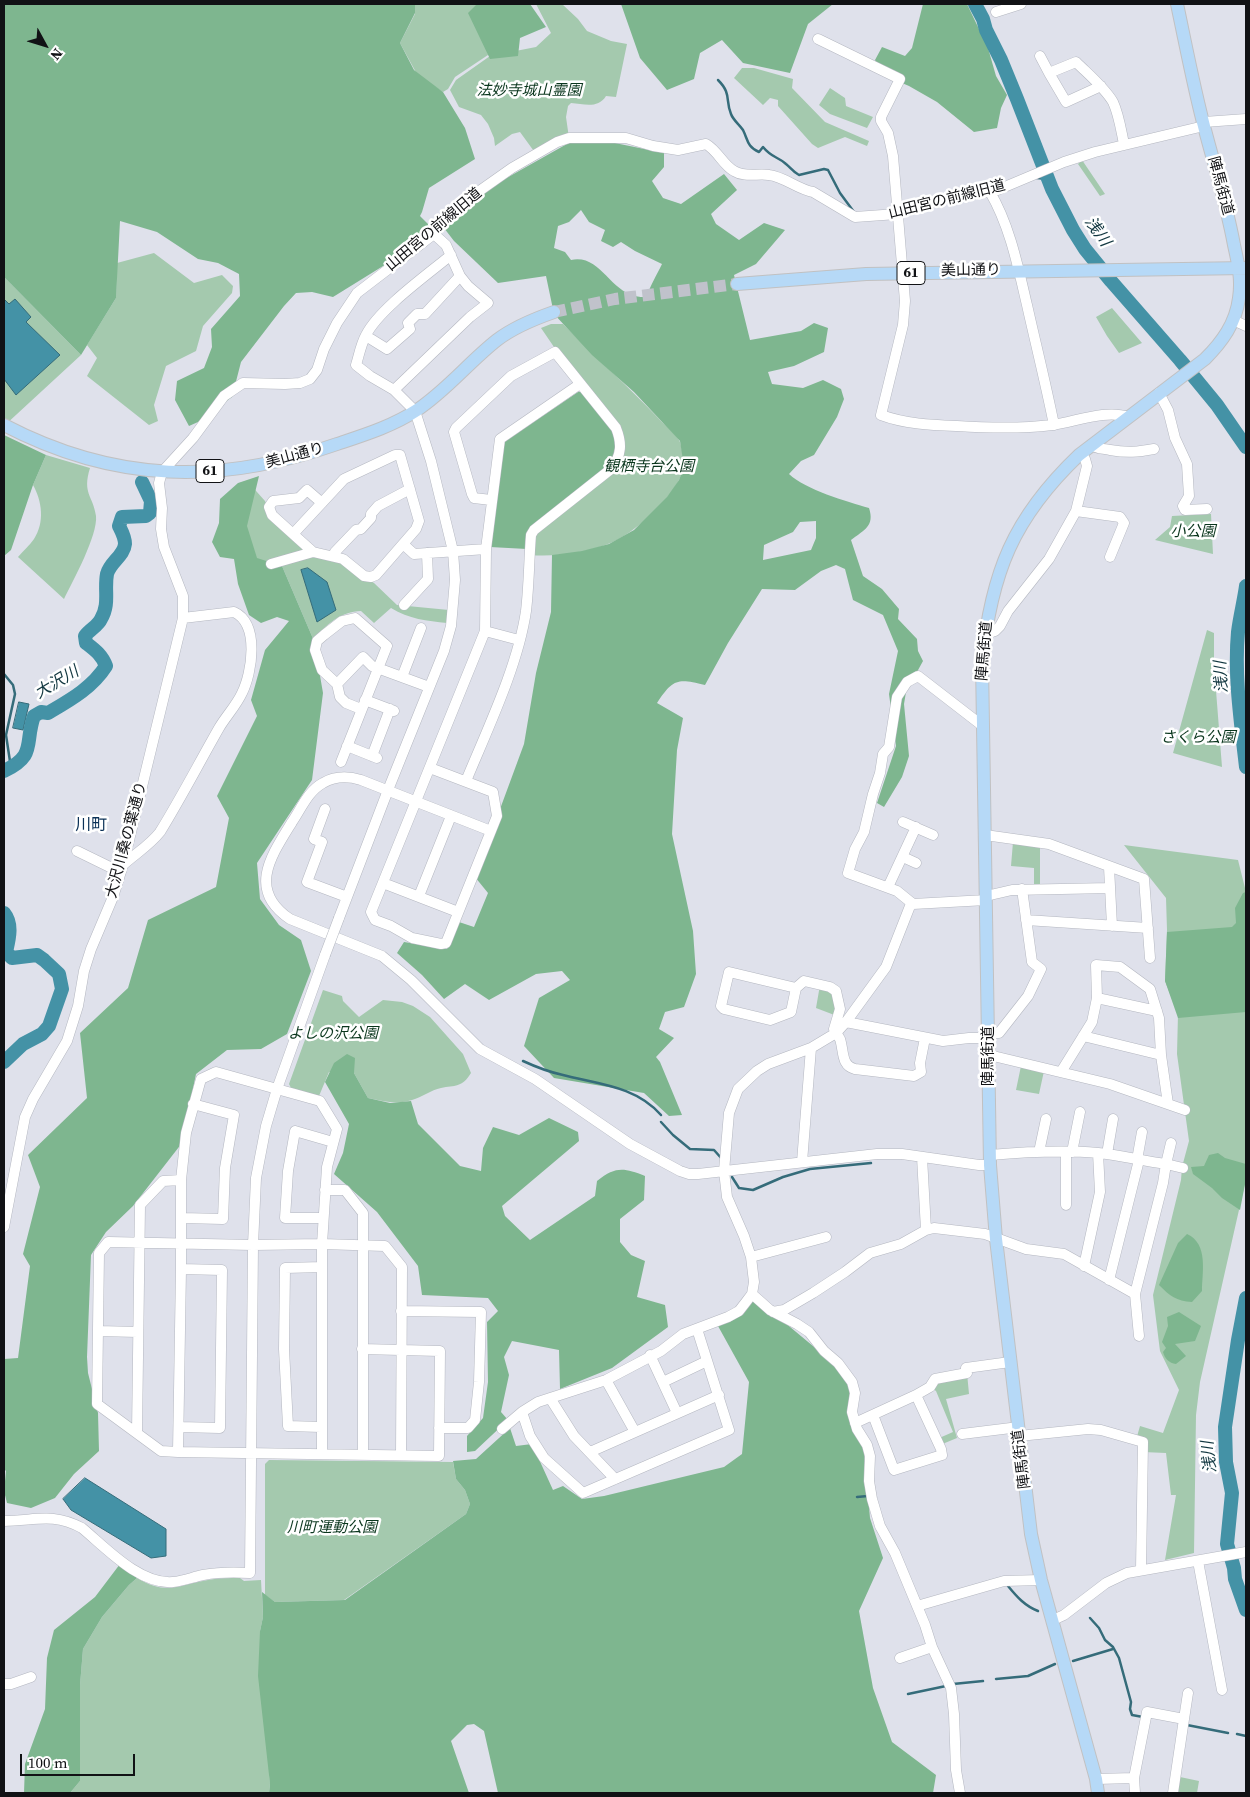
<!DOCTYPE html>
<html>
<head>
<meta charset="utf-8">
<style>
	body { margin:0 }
	#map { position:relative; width:1250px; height:1797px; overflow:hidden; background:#dfe1eb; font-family:"Source Serif 4",serif }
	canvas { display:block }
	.frame { position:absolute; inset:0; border:5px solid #111215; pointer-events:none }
	.north { position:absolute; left:20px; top:20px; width:50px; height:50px; -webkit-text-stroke:4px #fff; paint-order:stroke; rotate:129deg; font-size:14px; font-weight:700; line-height:20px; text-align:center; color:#111215 }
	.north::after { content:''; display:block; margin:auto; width:18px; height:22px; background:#111215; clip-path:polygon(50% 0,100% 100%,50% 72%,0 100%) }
	.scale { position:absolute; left:20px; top:1754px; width:115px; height:22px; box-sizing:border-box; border:2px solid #111215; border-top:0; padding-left:6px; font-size:15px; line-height:18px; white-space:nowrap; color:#111215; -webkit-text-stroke:4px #fff; paint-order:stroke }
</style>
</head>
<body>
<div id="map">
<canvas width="1250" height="1797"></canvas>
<div class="frame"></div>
<div class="north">N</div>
<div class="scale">100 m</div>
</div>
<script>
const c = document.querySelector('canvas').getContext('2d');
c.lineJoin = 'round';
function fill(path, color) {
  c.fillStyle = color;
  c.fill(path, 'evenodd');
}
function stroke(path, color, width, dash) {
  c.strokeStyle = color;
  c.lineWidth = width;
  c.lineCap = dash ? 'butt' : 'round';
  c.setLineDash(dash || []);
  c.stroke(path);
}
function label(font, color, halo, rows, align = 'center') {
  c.font = font + ' "Source Serif 4","Noto Sans JP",serif';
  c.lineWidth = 5;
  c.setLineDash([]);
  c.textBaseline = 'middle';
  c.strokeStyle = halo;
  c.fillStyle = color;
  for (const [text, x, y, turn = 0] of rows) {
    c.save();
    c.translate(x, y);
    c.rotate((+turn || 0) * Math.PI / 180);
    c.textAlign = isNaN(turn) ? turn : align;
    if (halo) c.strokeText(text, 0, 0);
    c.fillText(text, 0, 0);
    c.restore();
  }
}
fill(new Path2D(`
	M415,4H484L488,55L455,77L448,89L443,92L418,76L400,43L415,14Z
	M536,4H562L578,19L587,31L611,41L627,44L616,97L606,96C598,109 584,104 571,103L568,106L566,117L569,138L536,154L520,132L512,134L495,146L494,138L488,124L481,115L459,107L450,90L456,80L490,56L536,47L551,33Z
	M742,68H754L793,79L792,88L825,122L869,141L867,146L845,137L818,148L812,144L778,106V100L770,98L763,105L734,78Z
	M830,88L845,98L846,106L873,117L867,128L830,114L819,105Z
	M1082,160L1105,194L1100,196L1078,164Z
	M154,253L194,283L222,275L233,286L232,293L203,326L196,351L166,366L154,405L158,421L149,425L87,376L97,358L87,345L116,298L117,263Z
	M4,277L81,355L4,426Z
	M1112,308L1142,343L1119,353L1107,336L1096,317Z
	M551,324H563C595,357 629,387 660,420C666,426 677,435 680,442C682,449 685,462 683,469C678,495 633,535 608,544C584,553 555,557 530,555L531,535L621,447L555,352L554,347L541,328Z
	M46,455L90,468C82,494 93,495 96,516C98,535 73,581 64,599L18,557C23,551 30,545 34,539C45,522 42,501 33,485Z
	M249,483L265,501L274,519L313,552L343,559L363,576L374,583L397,605L449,610L447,623C427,621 409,619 391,608L374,623L361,611C342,611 324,625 314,641L282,566L254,560L239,524Z
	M1211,514L1213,554L1155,540L1170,527L1172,516Z
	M1207,630L1214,633V665L1222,767L1173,753Z
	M1013,842L1040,847V888H1034V868L1011,866Z
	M1124,845L1238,860L1246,892V1179L1200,1382L1196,1415L1194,1553L1165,1560L1176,1495H1171L1166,1453L1143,1452L1136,1440L1140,1426L1163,1433L1179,1390L1160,1351L1153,1295L1181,1180L1182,1167L1189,1141L1177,1054L1178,1014L1165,981L1167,930L1166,898Z
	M820,985L830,987L837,1016L816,1008Z
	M323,990L342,996L343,1001L359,1017L383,1000L402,1002L413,1006L430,1017L463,1054L471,1073C462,1088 455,1085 441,1088C431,1090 422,1097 412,1100C397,1105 383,1101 368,1098L354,1073L329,1072L319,1096L291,1088L289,1084Z
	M1021,1066L1044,1071L1039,1094L1016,1090Z
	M967,1373L969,1394L946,1399L957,1438L940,1445L937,1439L953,1432L936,1391L930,1387L935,1379Z
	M269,1460L453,1462L456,1479L465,1490L470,1504L466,1514L344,1600L275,1602L265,1595V1464Z
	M137,1578C168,1596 177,1585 208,1580C219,1578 229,1578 240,1578L244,1581L261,1580L263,1617L260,1631L270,1784L269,1793H70L80,1781V1685L83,1649L102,1617L129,1585Z
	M1180,1777L1199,1781L1197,1793H1173Z`), '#a4c9ae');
fill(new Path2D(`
	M4,4H415V13L400,43L414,70L443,92L465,128L475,159L429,188L422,212L420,216L433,229L396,258L333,297L312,292L296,293L284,306L241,362L232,397L198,422L189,426L175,400L177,381L204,368L212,347L211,329L240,296L239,274L218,263L198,259L157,232L120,221L116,298L81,355L4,277Z
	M477,4H530L546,27L520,38L518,56L490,59L468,13Z
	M621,4H833L808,24L790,73L743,63L722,40L700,53L694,79L667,90L640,58Z
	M923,4H967L988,48L996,76L1007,95L1001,108L997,128L974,132L937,102L909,86L881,74L875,60L882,47L905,56L912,48Z
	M574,140L605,141L664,153V167L652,181L663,198L681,204L724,174L737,190L711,214L716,224L739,240L764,223L785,230L756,264L734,275L750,340L801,331L814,323L828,328L824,352L794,366L768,372L772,384L803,388L823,380L841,389L844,399L837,417L814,455L801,461L789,474C806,490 846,501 869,508C875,526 864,530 851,540L863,576L882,589L899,609L898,619L917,639L918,651L923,661L906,692L904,704L909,756L902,777L884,807L877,803L896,746L889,694L898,651L883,615L853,600L845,569L836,565L821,571L795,590L762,589L728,643L705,685C677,678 673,679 657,703L683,718L677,750L672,834L693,931L696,974L684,1007L665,1012L659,1029L674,1038L656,1057L660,1062L682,1115L669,1116L644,1093L554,1078L524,1046L539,998L570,980L562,971L536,974L489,1000L465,984L444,999L422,975L397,953L404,942L447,949L459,922L474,927L488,893L475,877L524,744L536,673L551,612L552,555L582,551L609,544L634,530L667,497L679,480L684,467L680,441L634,392L592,355L554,314L546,276L498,283L454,241L444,228L471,198ZM581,210L589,222L605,230L601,241L613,247L621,242L635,251L662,264C657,275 650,285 647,297C643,297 638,297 635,296C609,290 600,254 571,260L565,252L554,248L558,226L569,222ZM816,521V538L811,550L763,560L764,545L793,532L800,522Z
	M578,392H582L612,428L617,443L612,463L533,528L527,549L490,547L504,442Z
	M4,435L46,455L33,485L11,550L4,556Z
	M259,476L247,526L257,558L282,566L314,641L323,693L312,780L257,863L260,899L279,925L301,940L311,971L287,1034L261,1049L227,1050L196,1074L182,1143L133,1206L106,1232L91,1255L87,1357L88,1373L98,1413L99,1451L74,1474L55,1498L31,1508L7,1503L4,1491L6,1471L4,1469V1359L18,1358L30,1266L23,1254L40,1187L28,1155L87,1098L80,1033L128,988L148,920L216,887L229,818L217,796L257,716L251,700L265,650L289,621L277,617L261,623L249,615L238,584L234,559L220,557L212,542L219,523L220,499L238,483Z
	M1246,892V1012L1178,1018L1165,981L1167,932L1232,927L1236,923L1235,908L1243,893Z
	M347,1054L355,1058L354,1073L368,1098L390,1103L411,1101L418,1124L460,1166L481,1171L483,1148L493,1127L519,1135L549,1118L578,1132L579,1141L502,1206L505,1216L530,1240L595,1196L597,1181C616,1166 624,1168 645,1176L644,1200L620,1219V1242L631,1255L645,1261L637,1297L665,1305L668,1327L612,1368L560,1389L559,1350L512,1341L504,1357L509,1375L501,1412L508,1420L475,1451L467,1452V1436L483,1418L488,1382L487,1322L498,1311L488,1298L422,1295L418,1266L377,1212L334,1174L343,1153L349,1124L325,1082L334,1063Z
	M1218,1153L1225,1158L1246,1164V1179L1240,1210L1222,1198L1212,1188L1193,1174L1191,1167L1204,1166L1209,1155Z
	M1187,1234C1209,1244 1202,1273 1202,1291L1192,1302C1176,1301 1170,1296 1159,1285L1178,1243Z
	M754,1297L849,1376L851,1418L864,1451L870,1518L883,1558L859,1611L873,1688L892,1742L936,1775L933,1793H498L484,1731L474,1724L467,1725L451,1741L469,1793H269L270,1784L258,1676L260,1631L263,1617L262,1592L275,1602L345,1600L466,1514L470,1504L465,1490L456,1479L453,1461L476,1459L510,1428L516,1446L532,1444L553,1490L563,1486L582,1499L604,1496L724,1467L742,1454L749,1382L718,1326L740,1315Z
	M1179,1312L1201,1326L1195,1341L1175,1344L1186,1356L1176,1364C1169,1363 1165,1359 1163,1352L1166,1348L1162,1342L1168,1326L1167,1317Z
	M120,1564L137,1578L129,1585L102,1617L83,1649L80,1685V1781L70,1793H24L25,1764L45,1709L47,1658L54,1630L95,1597Z`), '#7eb68f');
const water = new Path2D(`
	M4,299L9,304L15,299L31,317L26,322L60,355L16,395L4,379Z
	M308,568L327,582L336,610L317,622L301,570Z
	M19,702L29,704L23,730L13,728Z
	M85,1478L166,1529V1556L151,1558L71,1510L63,1499Z`);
fill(water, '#4492a6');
stroke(water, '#356c7a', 1);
stroke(new Path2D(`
	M718,80C732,94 725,100 731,114C733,120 739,124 743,130C748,140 747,147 759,152L763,147C772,158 777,156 786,164C791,168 793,172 799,175L824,169L828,170L840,193L854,212
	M1037,178L1048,179
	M4,674L13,685L15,694L6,735L11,768
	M523,1061C536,1067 549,1072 563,1075C598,1084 636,1086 661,1115
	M661,1122L673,1135L690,1149L714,1150L722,1159
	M732,1177L739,1188L753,1190L783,1177L810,1169L871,1163
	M857,1497L868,1496
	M1008,1586C1017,1597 1025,1606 1038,1611
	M1090,1618L1099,1628L1105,1640L1113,1647L1119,1658L1131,1702L1130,1709L1132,1715L1143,1717
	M1073,1661L1113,1649
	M996,1679L1028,1676L1055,1664
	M953,1684L983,1681
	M908,1694L946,1686
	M1187,1725L1228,1733
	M1237,1734L1246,1736`), '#356c7a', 2.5);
stroke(new Path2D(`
	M975,4L983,19L986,30L1001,60L1017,99L1052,189L1073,230L1085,249L1111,281L1180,360L1217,405L1246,447
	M1246,586C1244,601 1240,616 1238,632C1234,676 1241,723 1246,767
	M4,771C37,755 24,744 34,716L41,712L48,713C70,700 92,688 106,666C102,655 95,650 86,643L85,636C90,629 98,626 101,619C110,604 104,590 107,574C110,562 124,556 125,544C125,537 122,532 119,526L122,517L146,516L150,513L151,501L142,482
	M4,913C13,924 9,939 6,952L12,958L37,955L44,960L59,974L62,989L49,1026L42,1034L23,1044L4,1062
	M1246,1298L1238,1340L1225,1427L1226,1462L1232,1493L1227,1544L1234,1568L1235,1579L1246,1610`), '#4492a6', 14);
stroke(new Path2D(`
	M554,312L615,299L737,284`), '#c0c2cb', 12, [12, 6]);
const minor = new Path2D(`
	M996,12L1021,4
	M818,39L900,79L881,117V121L888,133L893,156L905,301L903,325L881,415C905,424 932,425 957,426C989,428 1020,429 1052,425C1075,422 1106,409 1128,417
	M1040,56L1049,73
	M1101,86L1066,102L1049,73L1076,62C1088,74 1104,87 1113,102C1119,115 1121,130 1124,144
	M1204,122L1246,119
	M990,192C1010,226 1018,267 1027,305C1036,345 1046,385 1054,425
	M1233,320L1246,326
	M366,336L387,349L410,329L408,323L417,314H425L460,276
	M394,390L470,317L488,303L468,286L460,276L446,245L434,234
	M1159,393L1168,410L1175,438L1187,464L1189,496L1183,506L1185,510L1207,509
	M1092,445C1098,450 1103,448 1110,450C1127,453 1138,452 1154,449
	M395,455H400L419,521L416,529L376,575L371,577L364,576L343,559L313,552L293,534L344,479Z
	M1076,511L1120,517L1124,523L1110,557
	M293,534L272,515L269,507L273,501L299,498L307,490L322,503
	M403,544L414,554L486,549
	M333,556L335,552L356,530L361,529L371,518V514L378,506L410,489
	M271,564L313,552
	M404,605L428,579L427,553
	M485,631L519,640
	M985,634L995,631L1000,626L1008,611L1049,559L1076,511L1087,466L1085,459L1081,453
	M402,677L421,628
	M337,684L363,657L372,666L429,687
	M365,700L394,711
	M984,727L918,676L907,682L897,697L889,747L883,754L880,773L873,794L864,832L855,849L848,873L897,891L913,904L986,900
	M347,746L377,758
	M372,756L390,709
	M341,762L387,646L355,618L342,621L324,635L317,641L315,650L322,670L337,684L340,697L346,703L361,709
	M430,768L493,792L497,816L446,943L441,944L412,938L391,926L375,920L371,912L485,631L486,549L500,439L580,384
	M466,781C487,730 518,666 526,611C529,586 529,560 531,535L534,530L611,469C622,455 622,443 616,428L555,352L511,376L456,428L454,432L472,494L474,498L491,500
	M325,809L314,839L322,842L307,882L347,897
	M903,822L933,835
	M491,831L361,780C348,776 335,776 323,783C308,791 301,809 292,822C271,856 247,890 290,919L382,956L411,980L480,1049L535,1079L630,1144L680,1171L689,1174H698L877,1154H902L979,1165H990
	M985,835L1049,844L1144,879L1150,958
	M77,851L120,872
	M903,857L916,863
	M123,865C135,854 150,845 160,832C181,798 199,763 219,728C226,716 236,706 242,693C252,673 260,624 234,612L183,618
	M1109,867L1112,926
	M383,883L458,912
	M888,887L916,827
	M419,896L451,816
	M986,896L1012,890L1110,888
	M339,918L388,790L444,651L451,626L455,580L453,551L431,461L415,411L394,390L370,376L356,365C359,355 361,344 366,335C379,309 427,275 451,255
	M1026,920L1148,928
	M796,988L729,972L721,1006L724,1009L770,1020L791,1012L796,988L804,981L830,987L836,991L840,1009L834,1029C836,1032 838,1036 840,1039C844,1051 841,1066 855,1069L914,1076L921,1072L920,1063L925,1038
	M1097,998L1157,1011
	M846,1022L943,1041L969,1038H989
	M989,1033H999L1028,996L1041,969L1032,962L1022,889
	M1083,1036L1161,1055
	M989,1055L1110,1084L1185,1110
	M1061,1072L1092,1022L1097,998L1096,965L1120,967L1150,989L1159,1018L1161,1055L1168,1104
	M1171,1143L1166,1164L1183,1168
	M1039,1152L1046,1119
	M1072,1152L1080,1112
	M1107,1154L1113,1119
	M922,1157L926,1230
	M1137,1160L1142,1132
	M802,1162L811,1048
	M325,1190H345L363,1213V1455
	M1066,1205V1152
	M182,1218L223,1219L225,1168L234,1115L193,1104
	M323,1218H285L288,1171L295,1131L333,1142
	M4,1227L25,1117L33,1099L67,1041L78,1006L84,971L91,949L113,897L123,865L183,618V596L164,547L161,529L162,508L159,483L162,472L193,438L224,396L243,383L285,384L300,383L310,379L317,370L324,349L337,323L357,293L434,234L453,211L468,199L512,168L557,142L569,138H626L653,146L678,150L706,144C718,151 723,165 734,171C745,178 758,173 769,175C785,177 797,189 813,192L855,217L897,214L947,198L995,191L1064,162L1095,152L1204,126
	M751,1257L826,1237
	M1084,1266L1100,1192L1098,1153
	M1109,1280L1139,1160
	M752,1294L770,1310L797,1324L809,1332L824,1351L838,1363L852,1382L855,1393L852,1412L857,1429L867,1445L870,1456L869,1481L872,1499L880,1526L895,1553L925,1625L932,1647L951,1688L954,1714L956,1770L960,1793
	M1135,1294L1139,1336
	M401,1311L481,1312L479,1382L475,1420L468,1428H439
	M773,1312L784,1310L813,1293L845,1272L870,1253L901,1244L926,1230L934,1228L985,1234L1026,1249L1064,1254L1135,1294L1163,1183L1166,1164C1143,1161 1120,1155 1098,1153C1062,1150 1025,1152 990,1155
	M98,1331L138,1332
	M362,1349L440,1351L439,1456L178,1452L161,1451L97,1404L99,1253L108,1242L253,1245L322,1244L385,1246L402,1267L401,1455
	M650,1355L677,1413
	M606,1380L635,1432
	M663,1382L707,1361
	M550,1398L574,1436L615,1479
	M522,1412L530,1436L544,1458L583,1493L729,1430L697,1329
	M873,1415L894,1470L942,1455L941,1449L916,1395
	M855,1423L916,1395L930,1387L935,1379L967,1373L966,1368L1010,1362
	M179,1427L220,1428L222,1270L181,1269
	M321,1427L288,1426L284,1349L285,1268L322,1267
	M502,1429L522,1412L538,1402L606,1380L661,1351L683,1334L728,1317L739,1311L746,1302L752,1294L754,1282L751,1257L744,1236L727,1197L724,1171L729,1113L738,1089L757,1071L768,1064L811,1048L836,1033L846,1022L886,967L910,906L913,904
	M137,1433L140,1205L163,1181L181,1180
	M962,1434L1019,1427
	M1019,1436L1088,1429L1101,1430L1143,1442L1141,1570
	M178,1452L181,1269V1180L186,1133L201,1079L216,1072L320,1101L337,1129L327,1167L322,1244V1454
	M590,1452L719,1395
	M4,1521C35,1521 52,1512 82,1528C106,1548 140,1585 173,1582C184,1581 193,1577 203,1575C219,1572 234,1572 250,1573L253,1245L256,1178L266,1126L277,1089L325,955
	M1198,1561L1222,1690
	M917,1606L1004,1581L1041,1580
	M1053,1620L1064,1615L1106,1583L1127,1573L1246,1552
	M900,1658L932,1647
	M4,1684H11L31,1677
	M1184,1719L1188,1693
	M1096,1779L1134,1778
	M1135,1793L1134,1778L1147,1712L1184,1719L1173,1793`);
const major = new Path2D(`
	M737,284L866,274L1246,268
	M4,425C115,483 220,485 337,444C364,435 393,426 417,410C447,390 469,362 497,340C514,327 534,319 554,312
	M1098,1793L1096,1779L1041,1580L1031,1534L996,1239L990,1165L982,663C991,573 1013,518 1079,455L1205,359C1222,342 1236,323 1239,298C1242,279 1238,263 1234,245C1227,206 1215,168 1205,130C1194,89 1186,46 1177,4`);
stroke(minor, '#b4b7c0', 11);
stroke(major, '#c1c1c2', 14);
stroke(minor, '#fff', 10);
stroke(major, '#b6d9f7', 12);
const minorBridge = new Path2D(`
	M325,955L339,918`);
stroke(minorBridge, '#b4b7c0', 11, []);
stroke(minorBridge, '#fff', 10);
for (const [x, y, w] of [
	[911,273,28],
	[210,471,28]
]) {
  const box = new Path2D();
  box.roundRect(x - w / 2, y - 11.5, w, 23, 4);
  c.fillStyle = '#fff';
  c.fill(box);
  stroke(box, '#111215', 1);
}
label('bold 14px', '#111215', null, [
	["61",911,273],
	["61",210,471]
]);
label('italic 15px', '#0a361d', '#fff', [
	["法妙寺城山霊園",529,91],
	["観栖寺台公園",649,467],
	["小公園",1193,532],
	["さくら公園",1198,738],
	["よしの沢公園",333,1034],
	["川町運動公園",332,1528]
]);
label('15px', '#111215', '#fff', [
	["陣馬街道",1220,186,75],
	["山田宮の前線旧道",947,200,-14],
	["山田宮の前線旧道",434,230,-40],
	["美山通り",971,271,-1],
	["美山通り",295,456,-15],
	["陣馬街道",985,651,-85],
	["大沢川桑の葉通り",127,840,-75],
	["陣馬街道",989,1056,-90],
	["陣馬街道",1022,1459,-97]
]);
label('italic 16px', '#123740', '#fff', [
	["浅川",1097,232,55],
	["浅川",1222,677,-93],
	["大沢川",57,683,-31],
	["浅川",1210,1457,-96]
]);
label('16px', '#0b3157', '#fff', [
	["川町",91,826]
]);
</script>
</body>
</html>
